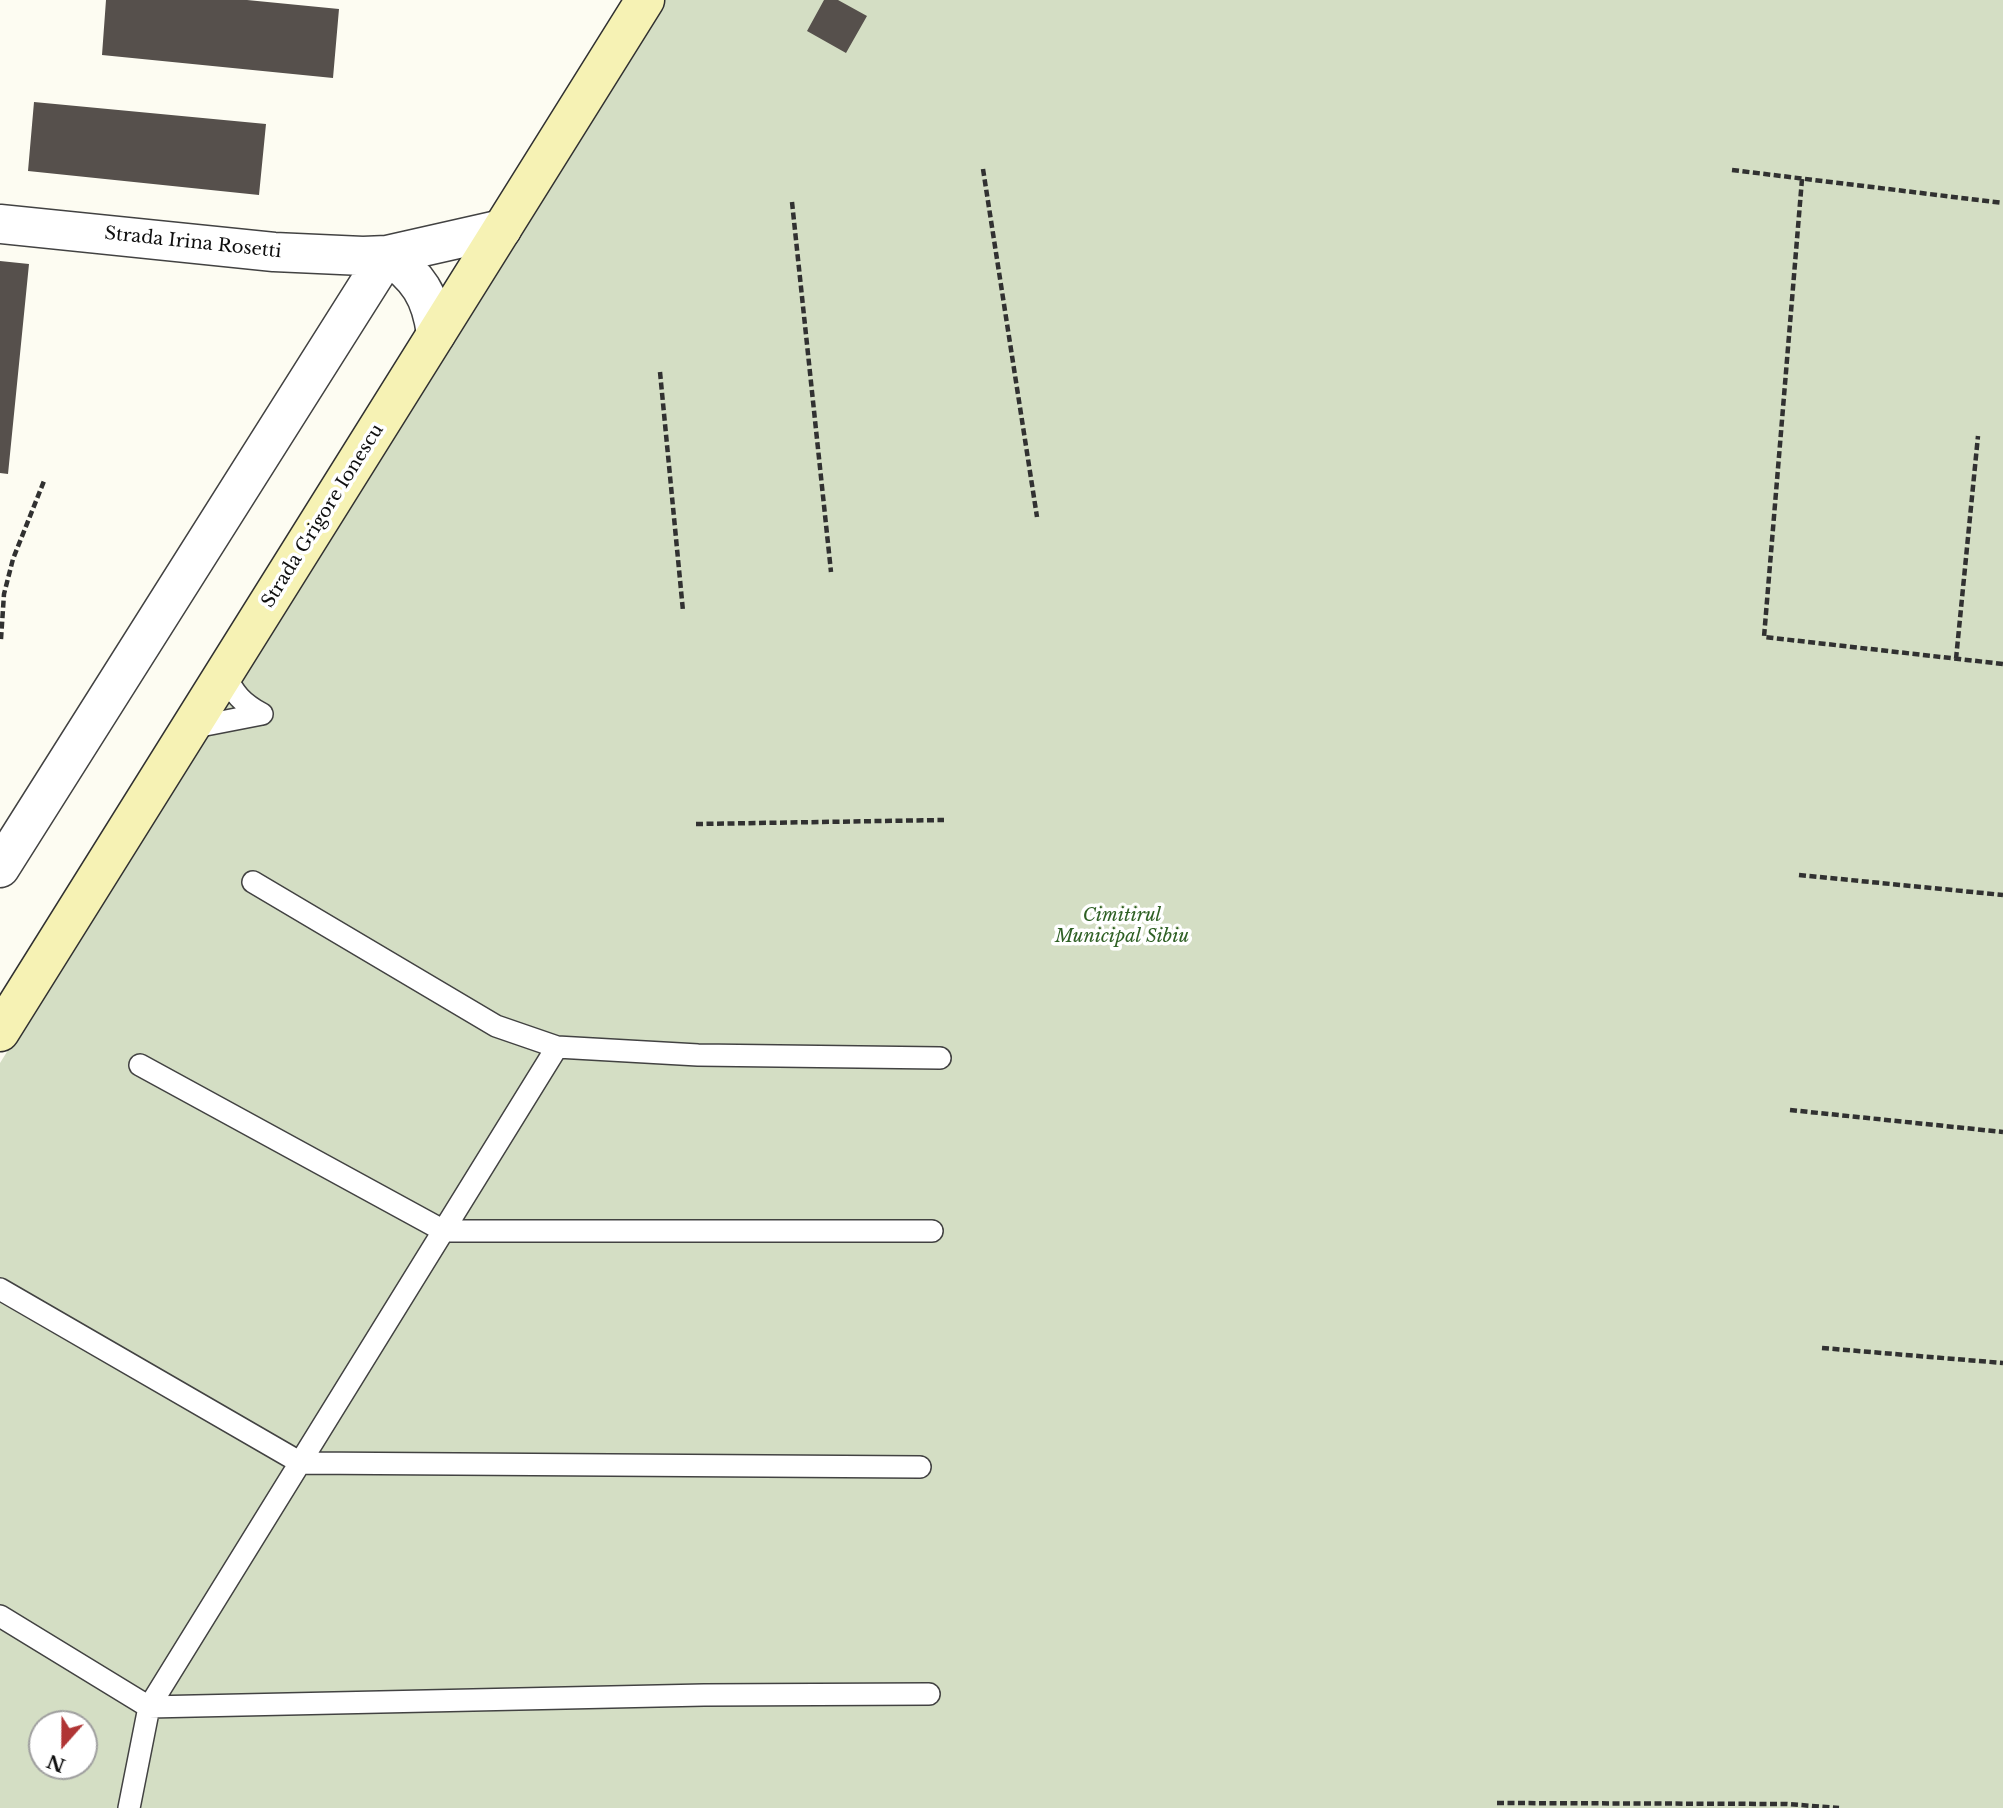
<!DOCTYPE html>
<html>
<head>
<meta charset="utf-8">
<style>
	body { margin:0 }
	#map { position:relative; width:2003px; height:1808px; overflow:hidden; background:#fdfcf2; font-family:"Libre Baskerville",serif }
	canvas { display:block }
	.north { position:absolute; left:28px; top:1710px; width:70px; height:70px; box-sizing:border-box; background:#fff; border:2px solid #9f9f9f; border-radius:50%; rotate:201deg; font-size:19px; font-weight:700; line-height:28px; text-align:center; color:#0f0f0f }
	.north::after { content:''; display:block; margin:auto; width:24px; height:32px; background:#b03535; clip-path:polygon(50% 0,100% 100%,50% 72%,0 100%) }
</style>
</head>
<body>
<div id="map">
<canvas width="2003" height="1808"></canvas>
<div class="north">N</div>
</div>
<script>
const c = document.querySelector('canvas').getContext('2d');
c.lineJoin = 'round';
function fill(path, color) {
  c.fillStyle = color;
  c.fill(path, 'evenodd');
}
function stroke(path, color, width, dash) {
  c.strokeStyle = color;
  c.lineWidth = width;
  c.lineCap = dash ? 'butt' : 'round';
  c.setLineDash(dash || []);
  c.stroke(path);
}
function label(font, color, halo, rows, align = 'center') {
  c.font = font + ' "Libre Baskerville",serif';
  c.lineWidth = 7;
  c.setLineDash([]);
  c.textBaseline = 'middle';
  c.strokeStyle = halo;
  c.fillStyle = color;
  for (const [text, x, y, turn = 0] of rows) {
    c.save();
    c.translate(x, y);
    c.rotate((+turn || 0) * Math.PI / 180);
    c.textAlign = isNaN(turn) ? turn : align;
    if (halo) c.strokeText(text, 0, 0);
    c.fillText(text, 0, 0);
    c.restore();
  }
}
fill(new Path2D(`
	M656,0H2003V1808H0V1063L205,737ZM42,1724H84V1766H42Z`), '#d4dec4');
fill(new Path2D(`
	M106,0H247L339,9L333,78L102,55Z
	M824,0H838L867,16L846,53L807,31Z
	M34,102L266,124L259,195L28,171Z
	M0,261L29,264L8,474L0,473Z`), '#56504c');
const service = new Path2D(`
	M224,673C234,694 242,703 262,714
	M190,728L262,714
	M253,882L496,1026L557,1047L698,1055L940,1058
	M140,1065L444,1231H932
	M0,1289L301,1463L920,1467
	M0,1616L149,1707L704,1695L929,1694
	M129,1808L149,1707L557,1047`);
const minor = new Path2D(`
	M0,224L274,252L363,256L387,255L502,229
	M387,255C418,276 431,296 436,334
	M0,868L387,255`);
const secondary = new Path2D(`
	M0,1032L645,0`);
stroke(service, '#424242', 24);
stroke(minor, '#424242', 41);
stroke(secondary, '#313131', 41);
stroke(new Path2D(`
	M983,169L1037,517
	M1732,170L2003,203
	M1802,179L1764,637L2003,664
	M792,202L831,572
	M660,372L683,611
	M1,639L4,594L13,559L44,481
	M1956,659L1978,436
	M696,824L944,820
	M1799,875L2003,895
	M1790,1110L2003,1132
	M1822,1348L2003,1363
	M1497,1803L1787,1804L1839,1808`), '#313131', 4.5, [7, 3.5]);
stroke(service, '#fff', 21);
stroke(minor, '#fff', 38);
stroke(secondary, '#f6f2b4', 38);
label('18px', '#0f0f0f', '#fff', [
	["Strada Irina Rosetti",193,243,6],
	["Strada Grigore Ionescu",323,516,-58]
]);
label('italic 18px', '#2f6025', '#fff', [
	["Cimitirul",1122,916],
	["Municipal Sibiu",1122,937]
]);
</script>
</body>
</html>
